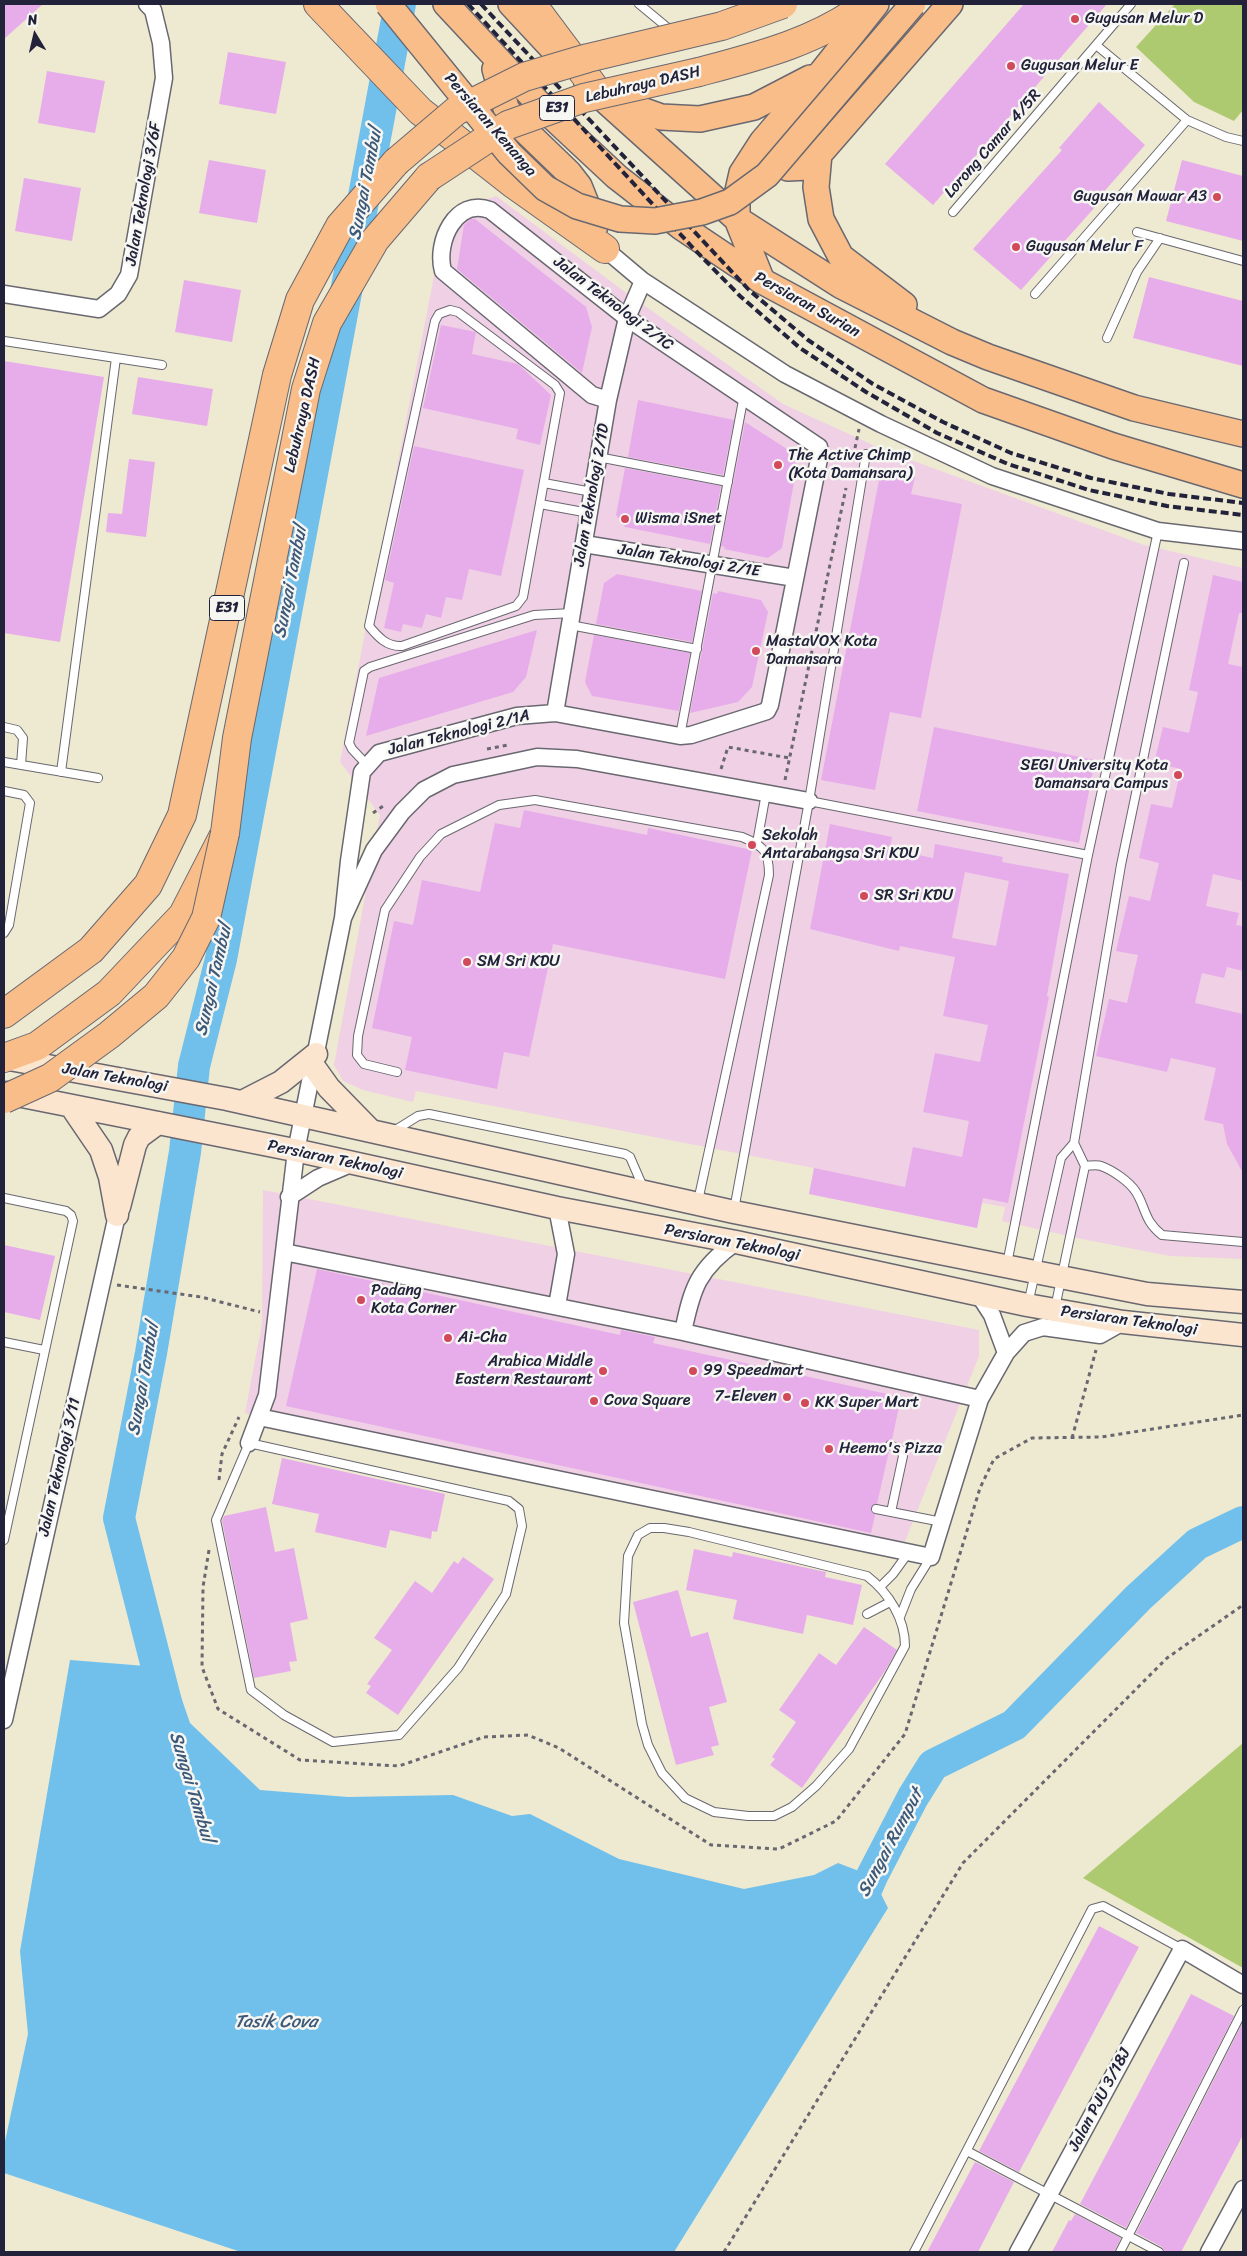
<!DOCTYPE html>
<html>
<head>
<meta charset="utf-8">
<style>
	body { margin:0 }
	#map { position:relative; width:1247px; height:2256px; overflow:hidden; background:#eee9d1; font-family:Sriracha,sans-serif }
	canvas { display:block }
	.frame { position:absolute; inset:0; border:5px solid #22223b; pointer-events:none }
	.north { position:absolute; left:10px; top:10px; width:50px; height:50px; -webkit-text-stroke:4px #f6f6f2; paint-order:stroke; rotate:351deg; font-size:14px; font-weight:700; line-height:20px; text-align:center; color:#22223b }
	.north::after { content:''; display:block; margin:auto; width:18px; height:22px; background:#22223b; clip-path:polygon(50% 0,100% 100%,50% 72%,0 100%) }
</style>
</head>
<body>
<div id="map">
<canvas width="1247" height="2256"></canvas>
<div class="frame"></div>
<div class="north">N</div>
</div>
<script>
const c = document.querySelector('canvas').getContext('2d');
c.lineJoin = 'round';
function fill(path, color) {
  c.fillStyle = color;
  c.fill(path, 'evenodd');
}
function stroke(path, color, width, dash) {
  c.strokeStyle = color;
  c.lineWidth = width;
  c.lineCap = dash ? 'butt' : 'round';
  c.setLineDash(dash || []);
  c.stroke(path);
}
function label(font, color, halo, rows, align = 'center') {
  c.font = font + ' Sriracha,sans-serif';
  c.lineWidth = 5;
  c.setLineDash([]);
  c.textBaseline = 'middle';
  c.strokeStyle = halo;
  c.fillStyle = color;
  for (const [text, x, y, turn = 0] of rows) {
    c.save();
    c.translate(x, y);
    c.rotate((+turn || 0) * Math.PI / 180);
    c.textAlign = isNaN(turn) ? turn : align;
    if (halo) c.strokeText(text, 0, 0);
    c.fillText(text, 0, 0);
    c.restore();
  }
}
fill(new Path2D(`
	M496,196L621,289L783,404L886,451L1144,545L1243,568V1259L1170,1256L1082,1239L1002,1221L1005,1207L982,1203L977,1228L809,1194L814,1168L416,1091L413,1102L363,1090L343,1081L334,1065L380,815L340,762L446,214Z
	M263,1190L979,1330V1356L898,1559L245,1413L262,1324Z`), '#f0d0e5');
fill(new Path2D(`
	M1175,4H1243V110L1234,121L1194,102L1136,47Z
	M1243,1743V1968L1083,1878Z`), '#aeca71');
fill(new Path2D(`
	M70,1660L171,1668L190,1723L260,1790L348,1797L453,1795L512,1816L530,1814L619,1859L744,1889L814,1875L838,1863L872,1876L888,1908L674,2252H241L4,2173V2146L28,2034L20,1951Z`), '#70c0eb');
stroke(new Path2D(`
	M168,1710L119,1518L151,1353L185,1152L194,1066L221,959L400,4
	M854,1917L872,1876L913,1797L933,1765L1014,1725L1138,1598L1197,1544L1243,1522`), '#70c0eb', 32);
fill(new Path2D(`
	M4,4H43L4,39Z
	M1024,4H1107L933,205L885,164Z
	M228,52L286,62L276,114L219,104Z
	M47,71L105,81L95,133L38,123Z
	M1099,102L1145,145L1101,195L1104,197L1021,290L973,249L1062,150L1059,148Z
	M209,160L266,170L257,223L199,213Z
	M1182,160L1243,176V241L1166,221Z
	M24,178L81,188L72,241L15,231Z
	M471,219H475L586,307L592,327L582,373L457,269L464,225Z
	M1149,277L1243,301V366L1133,338Z
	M184,280L241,290L232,342L175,332Z
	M441,325L476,332L472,354L518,364L551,395L540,445L516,439L518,429L423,408Z
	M4,361L104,377L60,642L4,633Z
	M138,377L213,389L207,426L132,414Z
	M638,400L734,420L723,475L628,457Z
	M745,422L790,451L797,466L782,548L768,558L724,549L725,547L721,546Z
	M414,446L524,470L501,576L469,569L462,600L446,597L441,618L426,614L422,628L403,624L401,632L384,628L394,583L385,580Z
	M129,459L155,462L146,537L106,532L108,513L122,514Z
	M625,468L721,486L710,544L625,527L616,515Z
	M881,470L915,477L911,494L962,504L921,718L890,712L875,790L821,780Z
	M617,574L702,591L692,642L596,624L604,583Z
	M1213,575L1243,582V613H1239L1228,664L1243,667V881L1213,874L1206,906L1239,913L1236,925L1243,926V971L1227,967L1224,978L1202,973L1195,1003L1243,1014V1173L1227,1144L1223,1124L1204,1120L1216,1068L1171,1058L1167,1072L1096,1056L1109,999L1127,1003L1138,955L1116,951L1129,896L1150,901L1159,863L1139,858L1151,804L1172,808L1181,769L1154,763L1163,727L1189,733L1198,692L1189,690Z
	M718,591L761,600L768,612L752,687L738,702L690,713L713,593L717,594Z
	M537,630L526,677L513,692L366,736L379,678Z
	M594,635L690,653L679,711L592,696L585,682Z
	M934,727L1095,760L1079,843L917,811Z
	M524,810L647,835L648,828L752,850L725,979L553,944L529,1057L504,1052L497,1089L405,1070L412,1037L372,1028L394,921L413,925L422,880L480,892L495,823L520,828Z
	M830,824L892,837L890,849L933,858L935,844L1003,857L1002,862L1069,874L1047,996L1049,997L1008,1203L983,1198L977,1228L809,1194L814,1168L905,1187L913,1147L962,1157L969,1121L923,1112L935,1053L980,1062L988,1025L943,1016L955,957L900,946L899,951L810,929ZM965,872L1009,881L996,946L952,938Z
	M4,1245L55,1256L40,1320L4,1312Z
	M317,1269L620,1335L621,1330L655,1337L653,1343L901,1397L892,1440L885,1443V1448L889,1451L877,1504L871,1507V1511L875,1515L871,1533L286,1406Z
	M282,1458L445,1494L437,1532L432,1531L431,1539L390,1530L386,1548L315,1532L319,1514L272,1504Z
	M266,1507L275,1552L294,1548L308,1619L290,1623L297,1661L289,1662L291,1671L254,1678L222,1521L224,1516Z
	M694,1549L732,1557L733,1552L826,1572L825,1577L862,1585L853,1625L807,1615L803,1634L733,1619L737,1600L686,1590Z
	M463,1557L494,1579L398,1715L366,1693L371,1686L367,1684L392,1650L374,1638L415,1581L432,1593L454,1561L458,1564Z
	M678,1590L691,1637L708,1632L727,1702L709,1707L719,1745L711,1747L714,1755L676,1765L633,1602Z
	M864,1627L897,1650L885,1671L802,1788L770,1765L775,1759L772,1757L796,1722L779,1710L819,1653L836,1665Z
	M1099,1926L1139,1947L1019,2172L979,2151Z
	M1191,1994L1234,2016L1126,2228L1080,2204Z
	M1243,2022V2135L1181,2252H1165L1162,2247L1136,2233Z
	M975,2162L1014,2182L978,2252H927Z
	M1075,2214L1121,2238L1114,2252H1052L1069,2220L1071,2221Z`), '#e7adea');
const lane = new Path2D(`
	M639,4L668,28L673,29
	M1096,45L1187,120L1226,137L1243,141
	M953,212L1131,4
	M1137,232L1243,261
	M1035,294L1187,120
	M450,310L458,312L555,385L560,393L523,597L516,606L402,646C387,647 378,637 369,626L435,321L439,314Z
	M1107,338L1137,272L1160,238
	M4,341L162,365
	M598,457L728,482
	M544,483L592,492
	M540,504L589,513
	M570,625L697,649
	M4,727L17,730L23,738L21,765
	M680,736L744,395
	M4,762L98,778
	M367,765L352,749L349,743L364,671L370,667L534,615L572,613
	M61,772L116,358
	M4,791L24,795L30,803L9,925L4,933
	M809,801L1088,855
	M757,843L766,793
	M397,1072L364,1064L357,1055L358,1036L385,910L420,857L441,834L499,805L535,800L742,837C764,846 769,851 769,875L698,1201
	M394,1131L418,1116L429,1114L625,1154L630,1157L643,1187
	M1085,1166C1090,1166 1096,1164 1101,1166C1112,1170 1129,1181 1136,1192C1146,1208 1144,1221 1162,1235L1243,1242
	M4,1198L66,1211L71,1215L73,1221L4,1540
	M734,1210L809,801L866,454
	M1007,1264L1088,855L1158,531
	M1028,1304L1061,1158L1074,1143L1121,865L1184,563
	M1055,1308L1085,1166L1074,1143
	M4,1342L44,1350
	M249,1443L509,1501L519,1509L522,1526L506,1594L458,1668L399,1735L333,1742L284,1715L251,1690L216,1520Z
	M890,1445L901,1450L903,1456L891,1512
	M876,1509L942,1522
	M650,1528H664L689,1532L867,1576C889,1593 905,1619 905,1646L849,1749L816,1786L792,1807L774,1816H748L714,1812L685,1798L662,1773L648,1745L642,1724L624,1623L628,1556L638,1535Z
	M881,1586L893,1574L909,1552
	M867,1614L890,1602
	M900,1617L911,1589L931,1557
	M967,2151L1159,2252
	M914,2252L1092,1909L1103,1906L1182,1949
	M1120,2252L1243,2010`);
const street = new Path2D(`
	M605,249L643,281L785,374L881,424L992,476L1158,531L1243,541
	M4,294L99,309L118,294L129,275L164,78L161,43L153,10L147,4
	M584,544L795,578
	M555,713L608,400L627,318L643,281
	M343,918L349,861L362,772L379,753L517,716L555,713L680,736L691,735L767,711L770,705L820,454L819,447L627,318L490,210C456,197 435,242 443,271L592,395L608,400
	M289,1197L318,1178L353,1163
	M284,1252L683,1332L980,1399
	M979,1295L992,1315L1006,1353
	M557,1306L566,1254L557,1208
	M683,1332C692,1288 698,1269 736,1242
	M259,1417L931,1557L980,1399L1006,1353L1024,1333L1043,1327L1100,1335L1123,1322
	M249,1443L267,1395L296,1151L343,918L374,850L402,812L424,790L453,775L537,757L577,759L809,801
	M4,1720L117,1215
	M1018,2252L1182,1949L1243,1985
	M1209,2252L1243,2189`);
const secondary = new Path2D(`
	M4,1058L227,1099L734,1212L1035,1272L1147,1294L1243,1302
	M314,1067L329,1088L371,1131
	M7,1093L299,1151L557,1208L736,1242L1027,1305L1123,1322L1243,1335
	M242,1102L281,1082L316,1054
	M71,1106L101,1150L110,1177L117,1215
	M119,1207L135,1145L139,1137L158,1123`);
const primary = new Path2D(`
	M446,4L543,108L617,177L680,226L762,281L983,400L1113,446L1243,485
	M511,4L552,48
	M495,69L506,108L515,121L569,173L579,186L595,226
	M587,84L737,219L840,285L952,342L988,357L1134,408L1243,434
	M611,99L661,117L700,119L754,107L810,78
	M764,149L768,159L788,168L808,167L950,4
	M819,154L816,187L821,219L841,257L904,305
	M762,281L737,219V195L742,173L762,142L822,72L876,4`);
const highway = new Path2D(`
	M318,4L420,111L512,183L605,249
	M532,4L600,95
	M699,72C759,56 816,42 867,4
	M4,1014L91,950L148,885L182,815L277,375L300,300L340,226L396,162
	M4,1058L37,1046L109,993L183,915L225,833L237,738L306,389L327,323L375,240L429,177`);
stroke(lane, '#696870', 10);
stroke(street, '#696870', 19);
stroke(secondary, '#696870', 25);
stroke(primary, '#696870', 28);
stroke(highway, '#696870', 30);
stroke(new Path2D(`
	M855,448L859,429
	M487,749L508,745
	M721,769L728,747L789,758
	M785,780L846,488
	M373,813L386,804
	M117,1285L201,1297L260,1312
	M1072,1438L1096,1350
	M219,1480L222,1454L239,1417
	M209,1550L203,1587L202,1667L218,1709L300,1760L399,1766L484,1737L528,1735L559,1748L711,1845L779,1849L836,1821L905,1734L980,1488L994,1459L1032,1438L1101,1437L1243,1415
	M724,2252L963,1863L1167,1658L1243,1605`), '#696870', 3, [4, 4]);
stroke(lane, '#fff', 8);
stroke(street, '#fff', 16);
stroke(secondary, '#fce5cf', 22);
stroke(primary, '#f8bd88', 25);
stroke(highway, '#f8bd88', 28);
stroke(new Path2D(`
	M468,4L694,249L740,296L800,348L866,392L937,433L1008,464L1089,490L1167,506L1243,515
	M481,4L749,290L808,340L873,384L943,422L1011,453L1091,478L1169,494L1243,503`), '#22223b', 4, [8, 4]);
const primaryBridge = new Path2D(`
	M388,4L509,153L545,188L577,206L620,219L655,221L702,212L730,202L767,175L913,4`);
const highwayBridge = new Path2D(`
	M396,162L456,111L524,77L588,58L722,26L783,4
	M429,177L508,125L584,98L699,72
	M4,1099L50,1078L109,1035L156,996L186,958L206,918L225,833`);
stroke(primaryBridge, '#696870', 28, []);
stroke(highwayBridge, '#696870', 30, []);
stroke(primaryBridge, '#f8bd88', 25);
stroke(highwayBridge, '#f8bd88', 28);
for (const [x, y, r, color] of [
	[1075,19,5,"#d1495b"],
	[1011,66,5,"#d1495b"],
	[1217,197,5,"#d1495b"],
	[1016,247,5,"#d1495b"],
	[778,465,5,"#d1495b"],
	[625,519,5,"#d1495b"],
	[756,651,5,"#d1495b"],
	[1178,775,5,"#d1495b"],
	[752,845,5,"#d1495b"],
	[864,896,5,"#d1495b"],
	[467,962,5,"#d1495b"],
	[361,1300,5,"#d1495b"],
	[448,1338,5,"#d1495b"],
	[603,1371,5,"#d1495b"],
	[693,1371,5,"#d1495b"],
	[787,1397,5,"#d1495b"],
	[594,1401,5,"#d1495b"],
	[805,1403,5,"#d1495b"],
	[829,1449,5,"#d1495b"]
]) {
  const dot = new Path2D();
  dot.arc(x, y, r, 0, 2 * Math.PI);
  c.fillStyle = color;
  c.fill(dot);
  stroke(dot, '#f6f6f2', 2);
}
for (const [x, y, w] of [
	[557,108,35],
	[227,608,35]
]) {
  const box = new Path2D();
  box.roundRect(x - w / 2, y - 12.5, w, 25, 4);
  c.fillStyle = '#f6f6f2';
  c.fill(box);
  stroke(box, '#22223b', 1);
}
label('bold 15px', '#22223b', null, [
	["E31",557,108],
	["E31",227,608]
]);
label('16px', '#22223b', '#f6f6f2', [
	["Gugusan Melur D",1085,19],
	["Gugusan Melur E",1021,66],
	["Gugusan Mawar A3",1207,197,"right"],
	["Gugusan Melur F",1026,247],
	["The Active Chimp",788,456],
	["(Kota Damansara)",788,474],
	["Wisma iSnet",635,519],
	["MastaVOX Kota",766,642],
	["Damansara",766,660],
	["SEGI University Kota",1168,766,"right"],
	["Damansara Campus",1168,784,"right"],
	["Sekolah",762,836],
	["Antarabangsa Sri KDU",762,854],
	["SR Sri KDU",874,896],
	["SM Sri KDU",477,962],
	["Padang",371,1291],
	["Kota Corner",371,1309],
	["Ai-Cha",458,1338],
	["Arabica Middle",593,1362,"right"],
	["Eastern Restaurant",593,1380,"right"],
	["99 Speedmart",703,1371],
	["7-Eleven",777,1397,"right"],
	["Cova Square",604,1401],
	["KK Super Mart",815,1403],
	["Heemo's Pizza",839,1449]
], 'left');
label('16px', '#22223b', '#f6f6f2', [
	["Lebuhraya DASH",643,85,-13],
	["Persiaran Kenanga",490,125,49],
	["Lorong Camar 4/5R",993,144,-49],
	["Jalan Teknologi 3/6F",144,194,-80],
	["Jalan Teknologi 2/1C",613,304,37],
	["Persiaran Surian",807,305,29],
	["Lebuhraya DASH",303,415,-77],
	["Jalan Teknologi 2/1D",592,495,-80],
	["Jalan Teknologi 2/1E",689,561,9],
	["Jalan Teknologi 2/1A",459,733,-14],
	["Jalan Teknologi",115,1078,10],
	["Persiaran Teknologi",335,1160,12],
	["Persiaran Teknologi",732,1243,11],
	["Persiaran Teknologi",1129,1321,8],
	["Jalan Teknologi 3/11",60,1467,-77],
	["Jalan PJU 3/18J",1100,2100,-62]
]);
label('italic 18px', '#3d5979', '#f6f6f2', [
	["Sungai Tambul",366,184,-79],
	["Sungai Tambul",291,582,-79],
	["Sungai Tambul",214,980,-77],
	["Sungai Tambul",144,1379,-80],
	["Sungai Tambul",191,1787,73],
	["Sungai Rumput",891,1843,-62],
	["Tasik Cova",276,2022]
]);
</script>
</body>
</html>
